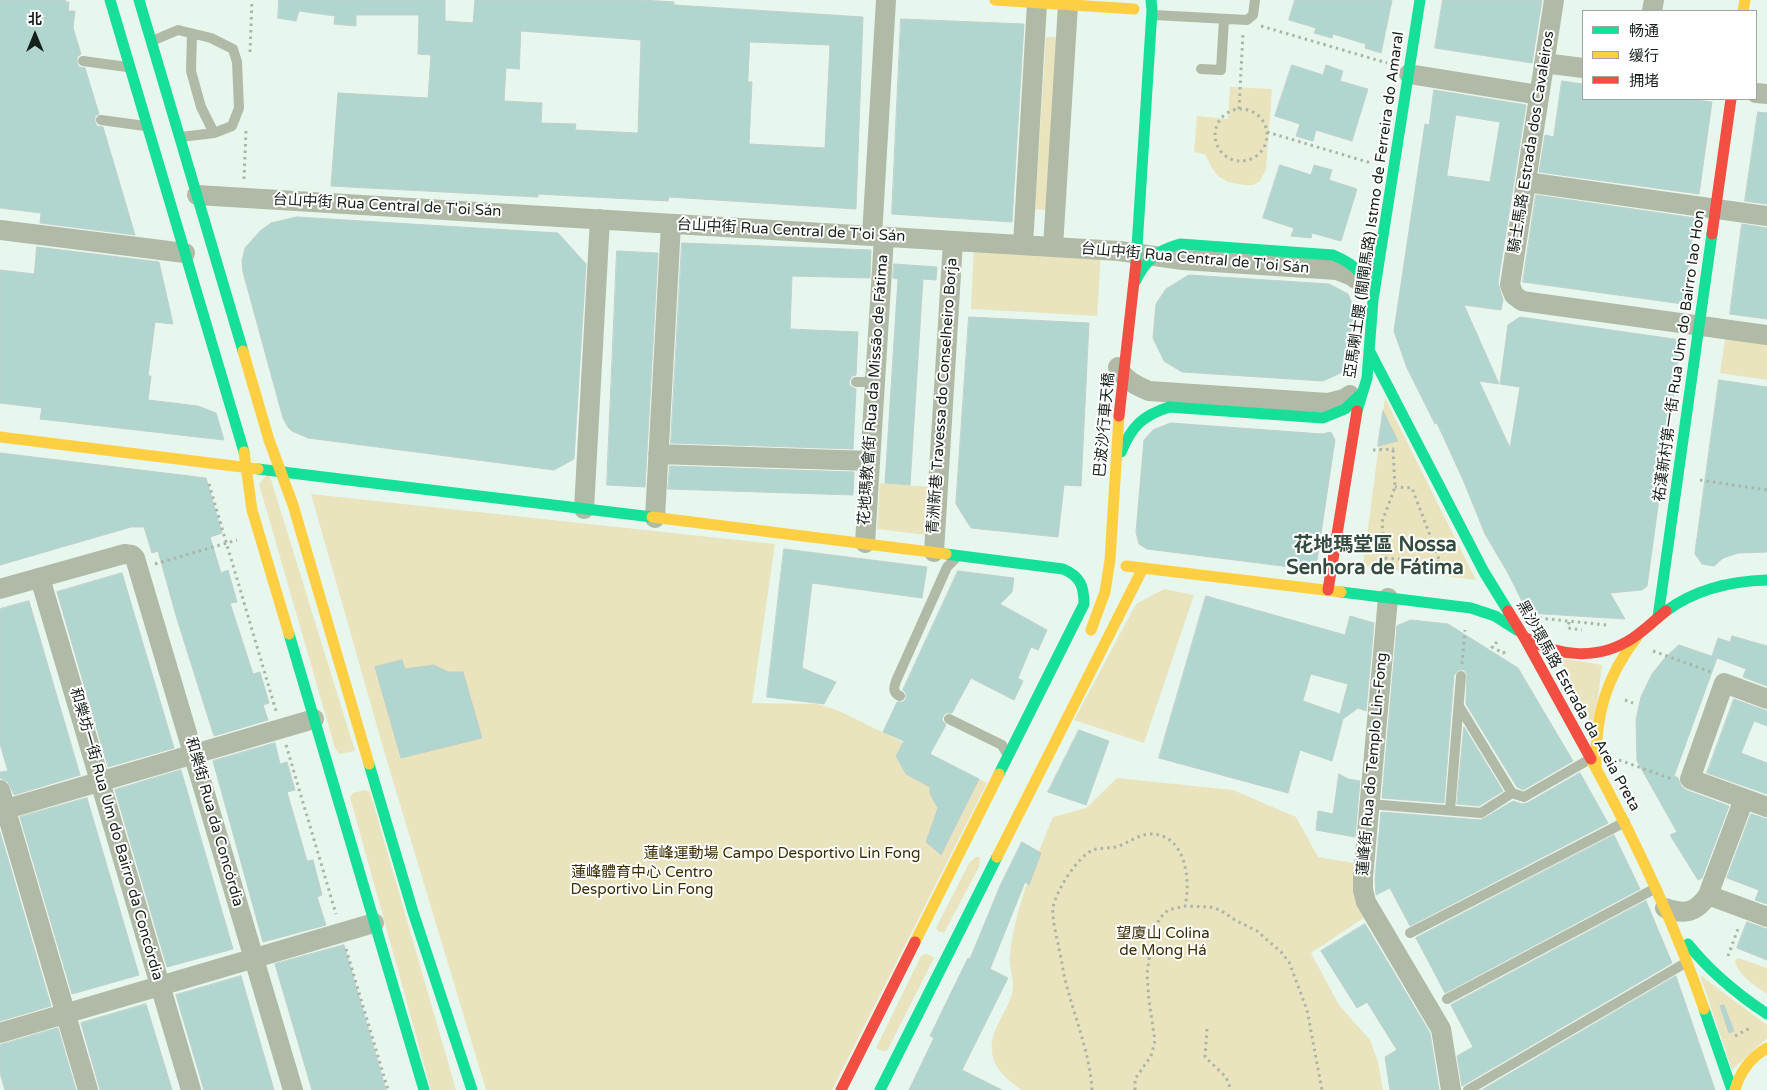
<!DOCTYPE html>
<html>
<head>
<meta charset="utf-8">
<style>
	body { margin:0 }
	#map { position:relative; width:1767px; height:1090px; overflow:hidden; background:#e7f7ed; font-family:"Varela Round","Noto Sans SC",sans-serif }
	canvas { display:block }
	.legend { position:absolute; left:1582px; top:10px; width:175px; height:90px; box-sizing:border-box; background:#fff; border:1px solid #a1a6a3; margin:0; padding:6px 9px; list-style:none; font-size:15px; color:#152019 }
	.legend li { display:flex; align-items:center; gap:10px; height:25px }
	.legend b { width:25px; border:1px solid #a1a6a3 }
	.north { position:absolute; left:10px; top:10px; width:50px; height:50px; -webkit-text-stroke:4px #fff; paint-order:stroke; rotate:0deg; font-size:14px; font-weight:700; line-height:20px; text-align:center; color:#152019 }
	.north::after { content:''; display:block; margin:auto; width:18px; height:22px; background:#152019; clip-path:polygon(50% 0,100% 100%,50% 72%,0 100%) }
</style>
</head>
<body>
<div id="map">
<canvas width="1767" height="1090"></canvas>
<ul class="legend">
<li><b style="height:6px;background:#16e098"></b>畅通</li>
<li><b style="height:6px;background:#ffcf43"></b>缓行</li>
<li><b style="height:6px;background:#f24e42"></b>拥堵</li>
</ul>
<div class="north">北</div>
</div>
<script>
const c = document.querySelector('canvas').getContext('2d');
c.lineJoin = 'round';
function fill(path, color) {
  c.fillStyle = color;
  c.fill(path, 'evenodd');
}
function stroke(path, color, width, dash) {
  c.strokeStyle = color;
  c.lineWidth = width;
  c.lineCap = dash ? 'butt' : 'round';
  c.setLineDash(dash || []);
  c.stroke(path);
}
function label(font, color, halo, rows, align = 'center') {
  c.font = font + ' "Varela Round","Noto Sans SC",sans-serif';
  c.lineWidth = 4;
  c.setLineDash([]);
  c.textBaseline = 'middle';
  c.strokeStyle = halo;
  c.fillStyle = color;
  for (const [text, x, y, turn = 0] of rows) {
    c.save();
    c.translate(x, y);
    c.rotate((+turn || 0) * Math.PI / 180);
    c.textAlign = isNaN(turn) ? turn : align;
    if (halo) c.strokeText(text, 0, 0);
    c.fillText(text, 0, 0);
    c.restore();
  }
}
fill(new Path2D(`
	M1046,37H1057L1047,210L1035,209Z
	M1230,87L1272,89L1266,170L1259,182L1253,185H1244L1228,182L1218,176L1212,168L1205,154L1194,152L1197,116L1228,119Z
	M974,244L1101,252L1097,316L971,309Z
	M1728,320L1767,326V380L1720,373Z
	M1385,398L1476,580L1363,566Z
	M269,473L355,751L339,754L335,748L259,484Z
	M880,483L931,487L927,535L877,529Z
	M311,494L775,544L752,703L817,704L837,710L987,783L832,1090H486L384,751Z
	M1164,589L1194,595L1144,743L1074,720L1136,604Z
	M1560,658L1602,665L1594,730Z
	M1117,778L1233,790L1296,817L1318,857L1360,864L1368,915L1311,953L1339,1005L1370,1040L1378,1062L1383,1090H1021C1008,1079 994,1070 992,1052C989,1028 1010,1011 1013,988C1014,977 1008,965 1010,954C1016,906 1034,862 1053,817L1086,808Z
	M364,790L370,792L456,1090H431L350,797L353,793Z
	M976,857H979L980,859L979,867L944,933L938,931L936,928L969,863Z
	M925,954L932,956L934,958L887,1051H882L876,1048L921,956Z
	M1738,958L1767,968V994C1756,986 1737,975 1735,960Z
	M1700,975L1767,1025V1038L1732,1070Z`), '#e9e4be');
const building = new Path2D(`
	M0,0H65L66,2H69L68,11H75L73,28L81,54L77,57V63L79,67L85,68L99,114L95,116V122L97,126L103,127L135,235L40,223L41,213L0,208Z
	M279,0H445V21L473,23L475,0H642L674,2V5L863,17L856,209L669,197L668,201L538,194V197L331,186L338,93L428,98L431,55L418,54L419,15H356V26L334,24L335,16L299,11L296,21L278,18ZM521,31L641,40L638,133L575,130L576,124L541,123L542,103L504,101L506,68L519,69ZM750,42L830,45L825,148L749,144L752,82H748Z
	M1295,0H1392L1381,53L1365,48L1366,44L1333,34L1332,38L1314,33L1316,28L1289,20Z
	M1443,0H1542L1532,63L1435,48Z
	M901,19L1024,24L1012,222L892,214Z
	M1292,65L1323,75L1326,65L1343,71L1340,81L1368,89L1352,141L1316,130L1313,141L1296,136L1300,124L1275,116Z
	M1562,81L1583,84V99H1689L1712,102L1699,194L1539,172L1545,135L1554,137V135Z
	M1434,90L1526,105L1498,283L1503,300L1501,310L1464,305L1499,384L1479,381L1510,448L1520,387L1500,384L1508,325L1520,317L1681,340L1647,586L1642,590L1610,593L1625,619L1528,613L1508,573L1485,534L1464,482L1437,423L1435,424L1407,368L1402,354L1394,331L1425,124L1429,125ZM1456,115L1500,122L1490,182L1447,176Z
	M1758,112L1767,113V204L1745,201Z
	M1280,165L1311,175L1314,165L1332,170L1329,180L1357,189L1341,241L1312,233L1311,238L1291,236L1294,228L1263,218Z
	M1536,195L1695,218L1683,304L1523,282Z
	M297,217L558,233L586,264L574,459L554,470L308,438L292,431L288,427L283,418L243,272L242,261L245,248L260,231L271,223Z
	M1742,224L1767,228V319L1730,314Z
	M682,243L871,250L870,278L792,276L790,329L858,332L856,375L852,376L849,382L850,386L856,389L853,449L671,443Z
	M37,247L159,262L173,324L155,322L148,376H151L148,400L198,406L216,413L224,440L40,419L42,408L0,403V270L34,274Z
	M617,251L658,253L645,487L607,485Z
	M894,264L937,267L936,280L923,279L910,485L885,483L898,279L893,278Z
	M1189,275L1329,284L1348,294L1356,314L1353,358L1347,370L1323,381L1182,372L1164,361L1153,338L1156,304L1166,289Z
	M969,317L1089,323L1081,486L1064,485L1058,537L971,528L956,504Z
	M1719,380L1767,387V552L1738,553L1723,558L1714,566L1702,564L1695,554Z
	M1383,411L1398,441L1378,446Z
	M1171,423L1322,434L1331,432L1335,440L1317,560L1306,569L1147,549L1139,544L1136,532L1144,440L1153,430Z
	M0,453L206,478L222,533L210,537L221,573L228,570L237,602L230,603L253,674L260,672L269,703L263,705L268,720L214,736L177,619L158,551L152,553L144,527H131L0,565Z
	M670,466L854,472L853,495L668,489Z
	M784,549L927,567L922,598L812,583L802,668L836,682L824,704L767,697Z
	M958,571L1014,578L1012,592L1000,604L1047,630L1038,650L1031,647L1018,678L1023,681L1014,700L971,678L952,713H946L943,716L942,720L946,725L930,754L979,779L941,855L926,842L938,808L930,794V787L906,774L896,756L904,741L883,732L897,702H903L906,699V693L903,690Z
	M122,573L174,748L108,767L57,592Z
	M1206,596L1345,635L1350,616L1374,623L1366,711L1358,708L1343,719L1332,761L1300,750L1288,793L1159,758ZM1311,674L1348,684L1340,714L1303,701Z
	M29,601L80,775L14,795L8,782L0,778V772L8,771L0,744V609Z
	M1411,620L1448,624L1518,668L1573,761L1523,790L1517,787L1466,704L1467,674L1464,670H1459L1454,675L1444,803L1382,798L1397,626Z
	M1732,636L1767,646V686L1743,677L1746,669L1712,656L1718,638L1730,642Z
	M1679,645L1717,658L1674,776L1678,778L1681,786L1686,790L1729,806L1702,878L1698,880L1670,835L1677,832L1637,761L1636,719L1641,697L1652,674L1664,659Z
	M402,660L405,669L434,665L448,672H463L482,738L401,758L375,667Z
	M1734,699L1767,711V726L1754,721L1741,753L1767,763V794L1707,773Z
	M1464,727L1503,791L1479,806L1457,804Z
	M1079,730L1109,741L1086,805L1048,792Z
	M275,743L280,764L287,762L295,790L287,792L307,861L313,860L322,895L317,897L326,925L263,942L213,761Z
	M181,770L233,949L167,967L115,790Z
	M1580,773L1608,823L1410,926L1390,888L1376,895L1375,880L1381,812L1481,820L1513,801L1522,804L1527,803Z
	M1339,774L1348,779L1360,781L1355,837L1316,830L1318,811L1333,814Z
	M87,798L139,975L72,994L20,817Z
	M1751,814L1767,819V904L1755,900L1759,890L1727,878Z
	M0,832L51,1006L0,1021Z
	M1614,835L1640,889L1445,993L1416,938Z
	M1022,842L1041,853L1029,885L1025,882L990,969L1008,978L962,1070L1002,1090H909L934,1038L930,1036L968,958L970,959L1000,886Z
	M1646,901L1672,963L1462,1086L1457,1056L1473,1047L1451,1005Z
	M1747,922L1767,929V960L1737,948Z
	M1365,924L1430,1033L1439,1090H1390L1385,1057L1397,1050L1367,1002L1357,1008L1321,951Z
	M344,945L350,966L386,1090H312L275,964Z
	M241,976L274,1090H204L176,995Z
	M1676,976L1715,1090H1482Z
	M146,1004L172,1090H100L81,1023Z
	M1724,1005L1734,1031L1729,1033L1720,1006Z
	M58,1028L76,1090H5L0,1073V1045Z`);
fill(building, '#b1d6d0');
stroke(building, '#c1cfca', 1);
stroke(new Path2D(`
	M1261,26L1387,63
	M250,52L252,0
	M1239,109L1243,33
	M1215 135a26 26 0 1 1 52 0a26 26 0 1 1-52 0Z
	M1267,132L1371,163
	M244,179L246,131
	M1373,450L1394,449
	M1393,450L1395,487L1382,522L1385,558L1440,562L1412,488L1395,487
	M1700,480L1767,490
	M209,484L276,711
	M155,564L237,540
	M1539,618L1607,625
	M1569,622L1568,628L1582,630
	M1497,642L1492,647L1503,653L1507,651
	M1653,651L1711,672
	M1462,664L1465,630
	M1625,700L1633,703
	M286,745L336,914
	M1619,760L1672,779
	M346,949L388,1090
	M1728,956L1739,926
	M1207,1029L1205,1057L1226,1077L1231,1090
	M1735,1036L1750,1028
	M1092,1090C1090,1053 1075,1019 1066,983C1063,972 1062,961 1059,949C1057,936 1052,922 1053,908C1055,892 1078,856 1093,850C1101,847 1111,849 1119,846C1130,842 1139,834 1151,834C1186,834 1191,881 1185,906
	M1135,1090V1079L1151,1056L1155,1041L1149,1001L1147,974L1153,930L1161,917L1168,910L1185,906L1210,907L1220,910L1235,920L1257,931L1281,952L1289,962L1307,1010L1322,1090`), '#abb4a7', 3, [2.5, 4]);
stroke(new Path2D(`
	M1154,15L1247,20L1253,15L1255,0
	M192,34L191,71L201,107L214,133
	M152,41L178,30L211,38L233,49L237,62L239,108L232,126L214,133L181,137
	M83,61L127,67
	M1201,69L1221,70L1224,19
	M101,120L145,126
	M856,382H866L874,375
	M900,696C892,693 894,687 896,681L947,567L955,559
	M1459,706L1512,793
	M949,719L1002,745L1006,752
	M1369,804L1481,813L1512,793L1524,797L1590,759
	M1450,810L1461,676
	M1410,933L1625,822
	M1447,999L1656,888
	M1468,1090L1687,962`), '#b0baa7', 10);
stroke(new Path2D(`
	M1554,0L1510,285L1514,295L1522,301L1767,335
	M1652,11L1654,0
	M1544,63L1583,68
	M1409,74L1539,95
	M1756,93L1767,94
	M1526,182L1767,216
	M197,195L1119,251L1183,260L1337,270L1352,276L1356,279
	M0,230L185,253
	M872,236L886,0
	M1023,245L1037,3
	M1053,247L1068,5
	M1118,367C1124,380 1137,386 1149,391L1328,403L1344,399L1350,395
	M658,454L870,461
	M584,509L600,219
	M655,518L671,224
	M865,543L884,237
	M934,552L953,241
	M40,578L191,1090
	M0,589L124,554L132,555L135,558L293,1090
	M1388,598L1363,877V890L1366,902L1441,1029L1451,1090
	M1767,699L1724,683L1690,779L1767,807
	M0,790L88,1090
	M0,811L314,719
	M1708,895L1767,917
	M1665,908C1685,915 1696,913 1708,895L1744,799
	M0,1033L374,923`), '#b0baa7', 20);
stroke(new Path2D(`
	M110,0L244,452
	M139,0L243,351
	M1136,263L1152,10L1151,0
	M1135,282C1145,261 1157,250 1180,244L1333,255C1357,265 1365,275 1373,300
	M1369,350L1484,572L1508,611
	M1357,411L1367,378L1373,300L1420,0
	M1121,452C1132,426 1142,416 1169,407L1323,418L1345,409L1362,393
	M258,469L652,517
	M946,554L1063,569C1080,576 1084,586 1084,604L999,774
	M1341,592L1471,608L1495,616L1517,630
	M1666,611C1696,589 1731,581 1767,580
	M1658,617L1712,234
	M289,634L424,1090
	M369,764L413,912L472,1090
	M1688,944C1711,973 1737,994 1767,1014
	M1704,1009L1732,1090
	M880,1090L997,857`), '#16e098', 11);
stroke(new Path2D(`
	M995,0L1134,9
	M1743,11L1745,0
	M243,351L269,440L293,505L369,764
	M0,437L258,469
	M244,452L252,510L289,634
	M652,517L946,554
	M1126,566L1341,592
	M1091,630L1105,592L1110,560L1119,416
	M1591,759C1635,840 1674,921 1704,1009
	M1596,769C1595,717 1605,678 1637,637
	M997,857L1143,568
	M915,942L999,774
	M1735,1090C1740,1071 1750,1058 1767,1048`), '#ffcf43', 11);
stroke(new Path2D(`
	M1712,234L1731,99
	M1119,416L1136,263
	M1328,590L1357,411
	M1508,611L1524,637L1591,759
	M1524,637C1559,657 1598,661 1633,638C1645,630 1655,620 1666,611
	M841,1090L915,942`), '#f24e42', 11);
label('15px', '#152019', '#fff', [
	["騎士馬路 Estrada dos Cavaleiros",1532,142,-81],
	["亞馬喇土腰 (關閘馬路) Istmo de Ferreira do Amaral",1375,205,-82],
	["台山中街 Rua Central de T'oi Sán",387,206,3],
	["台山中街 Rua Central de T'oi Sán",791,231,3],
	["台山中街 Rua Central de T'oi Sán",1195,259,5],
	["祐漢新村第一街 Rua Um do Bairro Iao Hon",1680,356,-82],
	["花地瑪教會街 Rua da Missão de Fátima",874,390,-86],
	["青洲新巷 Travessa do Conselheiro Borja",943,396,-86],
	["巴波沙行車天橋",1105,425,-85],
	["黑沙環馬路 Estrada da Areia Preta",1578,706,61],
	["蓮峰街 Rua do Templo Lin-Fong",1373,764,-85],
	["和樂街 Rua da Concórdia",214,822,74],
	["和樂坊一街 Rua Um do Bairro da Concórdia",116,834,74]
]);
label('15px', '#3a2c00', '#fff', [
	["蓮峰運動場 Campo Desportivo Lin Fong",782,854],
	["蓮峰體育中心 Centro",642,873],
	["Desportivo Lin Fong",642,890],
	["望廈山 Colina",1163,934],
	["de Mong Há",1163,951]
]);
label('bold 20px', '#344c3e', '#fff', [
	["花地瑪堂區 Nossa",1375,546],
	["Senhora de Fátima",1375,569]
]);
</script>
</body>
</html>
